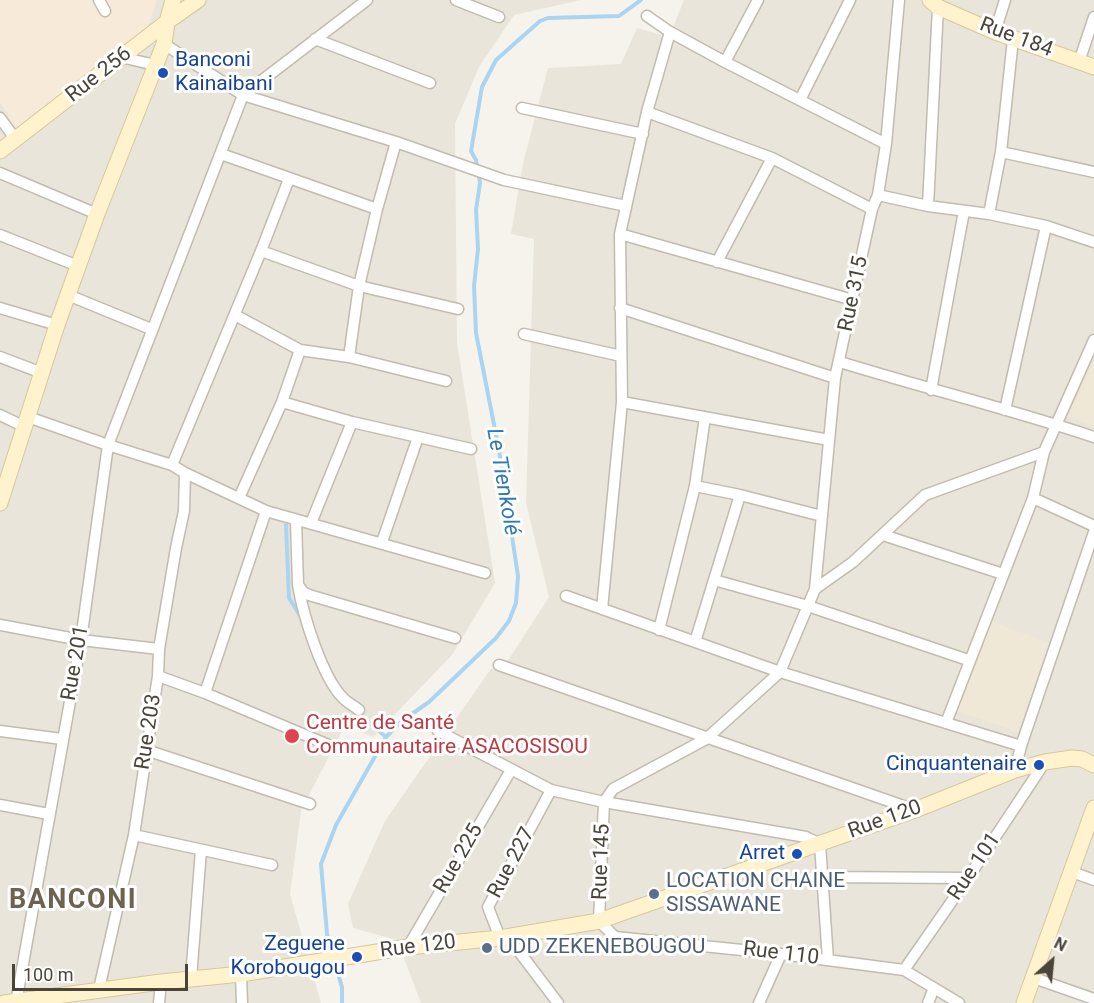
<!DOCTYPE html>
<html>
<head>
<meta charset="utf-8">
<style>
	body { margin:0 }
	#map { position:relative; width:1094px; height:1003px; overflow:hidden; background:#f6f3ec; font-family:Roboto,sans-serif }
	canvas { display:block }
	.north { position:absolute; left:1022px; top:931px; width:60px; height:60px; -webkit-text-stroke:4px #fff; paint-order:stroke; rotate:27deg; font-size:16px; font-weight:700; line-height:24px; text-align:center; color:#4b4439 }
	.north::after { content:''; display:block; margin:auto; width:21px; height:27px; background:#4b4439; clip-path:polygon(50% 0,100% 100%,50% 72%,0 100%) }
	.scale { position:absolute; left:12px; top:964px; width:176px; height:27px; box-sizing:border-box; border:3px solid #4b4439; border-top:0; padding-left:8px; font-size:18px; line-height:21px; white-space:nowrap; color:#4b4439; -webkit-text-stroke:4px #fff; paint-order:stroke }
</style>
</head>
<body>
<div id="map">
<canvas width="1094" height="1003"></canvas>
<div class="north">N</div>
<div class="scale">100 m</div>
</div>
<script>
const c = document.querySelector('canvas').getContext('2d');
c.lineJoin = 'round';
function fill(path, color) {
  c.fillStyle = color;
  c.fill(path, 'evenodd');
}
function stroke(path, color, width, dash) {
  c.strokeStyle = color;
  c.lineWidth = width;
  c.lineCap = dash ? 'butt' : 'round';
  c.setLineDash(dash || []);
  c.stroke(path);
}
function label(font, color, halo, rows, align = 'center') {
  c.font = font + ' Roboto,sans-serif';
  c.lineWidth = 6;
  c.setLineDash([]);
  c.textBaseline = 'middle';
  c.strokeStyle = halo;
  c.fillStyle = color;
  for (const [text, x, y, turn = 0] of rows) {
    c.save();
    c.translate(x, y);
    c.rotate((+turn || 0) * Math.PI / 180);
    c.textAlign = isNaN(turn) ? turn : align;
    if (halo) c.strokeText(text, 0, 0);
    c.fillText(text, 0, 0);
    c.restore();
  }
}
fill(new Path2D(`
	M0,0H581L514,15L479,67L455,124L457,343L495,583L452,655L373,737L345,725L301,811L290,894L321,1003H0Z
	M684,0H1094V1003H421L397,940L353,928L348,904L385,821L490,670L509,659L549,597L526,503L534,239L511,234L523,163L548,68L621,64L637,28L669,37Z`), '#eae5da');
fill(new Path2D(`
	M0,0H157L147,30L17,129L0,103Z`), '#f7ead8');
fill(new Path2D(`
	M1094,360V426L1068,417Z
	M990,621L1049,643L1018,732L957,711Z`), '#efe8d6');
stroke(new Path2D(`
	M286,525L289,598L301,617
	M358,713L386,737
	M332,954L327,934L321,864L336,825L386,737L403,720L429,702L496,638L509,621L516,603L518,576L499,450L476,333L474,286L478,249L476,210L480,183L476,160L471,151L482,87L496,60L540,21L548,18L619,16L641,0
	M335,964L342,987V1003`), '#a9d4f2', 4);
const street = new Path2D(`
	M99,0L105,11
	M456,0L499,17
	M647,16L670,32L725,62L886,144
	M995,32L1005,0
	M315,39L430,83
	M164,44L243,95L396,142L504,180L626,206
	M121,57L155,65
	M725,62L758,0
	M1079,62L1094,17
	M800,100L850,0
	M522,108L643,134
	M647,112L772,158L872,209
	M0,118L16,140
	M1001,152L1094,172
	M221,154L377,209
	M0,173L97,214
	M878,195L928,206L989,214L1046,226L1094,242
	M928,206L938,7
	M989,214L1001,152L1013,39
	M620,234L853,300
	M0,235L78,266
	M261,251L359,286L458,309
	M717,262L772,158
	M68,295L151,329
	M0,308L57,325
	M620,308L835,378
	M235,315L300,350L349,357L446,381
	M524,334L621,356
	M0,357L42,373
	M349,357L359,286L377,209L396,142
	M840,362C924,388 1010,409 1094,437
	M931,390L964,211
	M282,402L352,422L471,449
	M622,402L829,440
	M1005,410L1046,226
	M0,415L25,427
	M28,417L108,445L172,465L185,473L266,511L485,573
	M172,465L261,251L289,179
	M695,486L740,495L822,516
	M239,498L282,402L300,350
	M1033,498L1094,526
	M296,520L298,585L303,592L309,595L455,638
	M311,523L352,422
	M883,535L1003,574
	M382,542L418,437
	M714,580L808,606L968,660
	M298,585C303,615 322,677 343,698C348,703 354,706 359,710
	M815,589L835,378L872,209L878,195L886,144L899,0
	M566,596L780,672L1021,746
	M602,609L622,402L620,234L647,112L670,32
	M0,625L81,640L159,649
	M659,630L695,486L705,417
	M695,642L740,495
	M499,665L915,810
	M158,676L205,693L331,746
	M205,693L266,511
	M946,723L1033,498L1044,452L1094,340
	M0,731L62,739
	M438,731L551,790L604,802L613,789L706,739L780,672L815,589L853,562L925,495L1044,452
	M146,750L310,804
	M1015,770L1021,746L1094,532
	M0,805L49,814
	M134,835L272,865
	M1072,872L1094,880
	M822,877L968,878
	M508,937L558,1003
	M500,938L488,907L551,790
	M408,947L511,770
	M828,960L820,844L806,837L604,802L599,921L615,937L781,954L904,970L959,1003
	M904,970L968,878L1045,762
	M241,974L242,1003
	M191,978L201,850
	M1034,978L1094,999
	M99,989L134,835L158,676L159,649L176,548L184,511L185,473
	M16,1003L81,640L108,445L243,95L367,0
	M159,1003L161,982
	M759,1003L781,954
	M928,1003L934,988`);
const secondary = new Path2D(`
	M930,0L938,7L995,32L1094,67
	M0,151L167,22L198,0
	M0,503L57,325L97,214L164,44L167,22L173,0
	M4,1003L161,982L241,974L408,947L500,938L599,921L915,810L1015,770L1045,762L1072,758L1082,759L1094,765
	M1024,1003L1094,808`);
stroke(street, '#c2bbae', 13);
stroke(secondary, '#d6c79b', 17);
stroke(street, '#fff', 10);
stroke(secondary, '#fff3cd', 15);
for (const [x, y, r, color] of [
	[163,73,6,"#1a4fb4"],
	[292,736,8,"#e0444e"],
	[1039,765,6,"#1a4fb4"],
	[797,854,6,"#1a4fb4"],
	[654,894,6,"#5c6f8a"],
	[487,948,6,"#5c6f8a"],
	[357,957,6,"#1a4fb4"]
]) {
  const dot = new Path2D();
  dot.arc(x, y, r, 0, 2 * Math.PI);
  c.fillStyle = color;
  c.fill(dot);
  stroke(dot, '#fff', 2);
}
label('21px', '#4b4439', '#fff', [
	["Rue 184",1016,38,21],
	["Rue 256",99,75,-38],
	["Rue 315",854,294,-78],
	["Rue 201",76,663,-80],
	["Rue 203",149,732,-81],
	["Rue 120",885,820,-20],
	["Rue 225",459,859,-60],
	["Rue 145",602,862,-88],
	["Rue 227",512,863,-62],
	["Rue 101",975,867,-56],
	["Rue 120",418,947,-7],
	["Rue 110",781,954,7]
]);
label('21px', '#164399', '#fff', [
	["Banconi",175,61,"left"],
	["Kainaibani",175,85,"left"],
	["Cinquantenaire",1027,765],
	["Arret",785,854],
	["Zeguene",345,945],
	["Korobougou",345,969]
], 'right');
label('21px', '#be3a42', '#fff', [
	["Centre de Santé",306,724],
	["Communautaire ASACOSISOU",306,748]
], 'left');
label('21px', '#4e5e75', '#fff', [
	["LOCATION CHAINE",666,882],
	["SISSAWANE",666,906],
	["UDD ZEKENEBOUGOU",499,948]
], 'left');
label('italic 22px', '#2e7ab2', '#fff', [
	["Le Tienkolé",502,482,80]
]);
c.letterSpacing = '1.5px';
label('bold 27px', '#6e6250', '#fff', [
	["BANCONI",73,901]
]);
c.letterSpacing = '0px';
</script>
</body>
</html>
